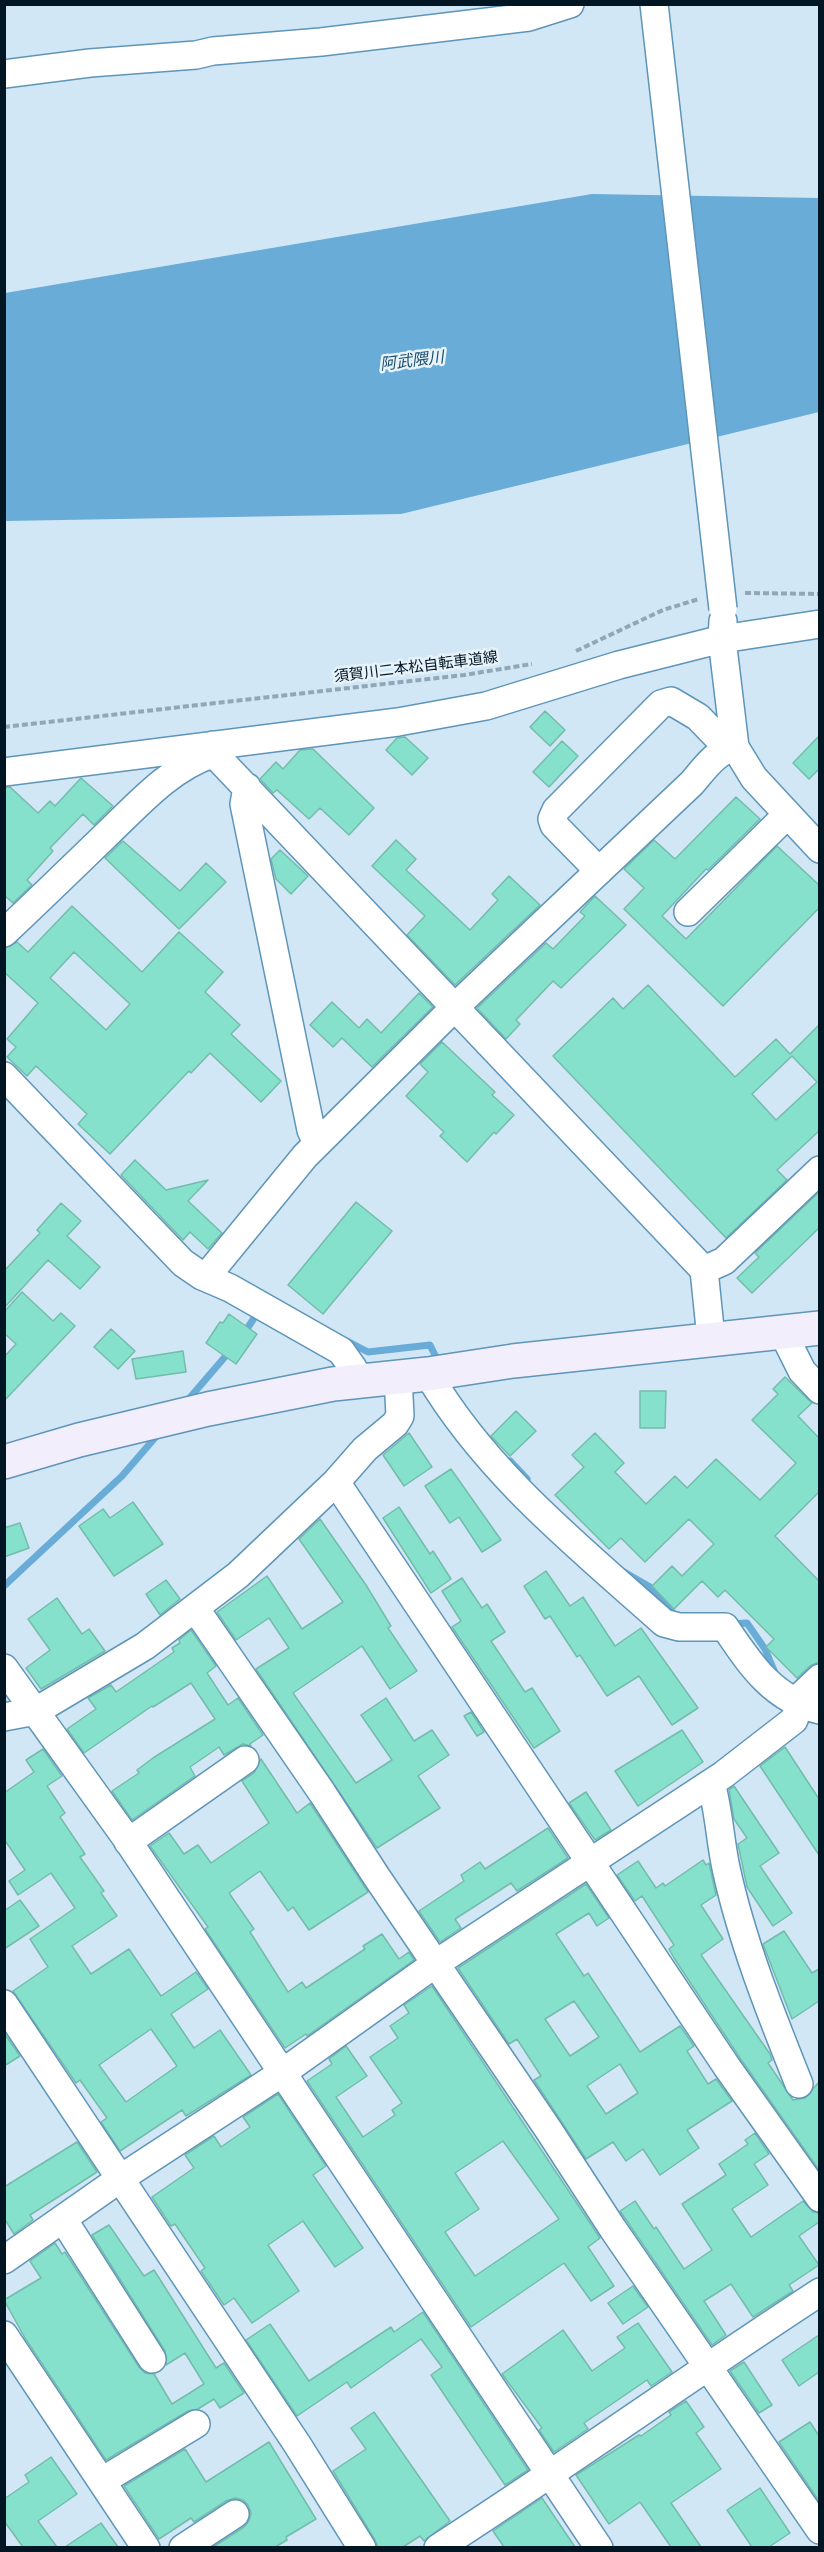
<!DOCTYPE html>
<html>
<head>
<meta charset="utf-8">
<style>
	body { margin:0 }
	#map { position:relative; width:824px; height:2552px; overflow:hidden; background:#d1e7f6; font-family:"Crimson Pro",serif }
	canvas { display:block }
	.frame { position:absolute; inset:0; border:6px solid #011522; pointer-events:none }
</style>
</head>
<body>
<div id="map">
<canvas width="824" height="2552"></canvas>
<div class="frame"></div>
</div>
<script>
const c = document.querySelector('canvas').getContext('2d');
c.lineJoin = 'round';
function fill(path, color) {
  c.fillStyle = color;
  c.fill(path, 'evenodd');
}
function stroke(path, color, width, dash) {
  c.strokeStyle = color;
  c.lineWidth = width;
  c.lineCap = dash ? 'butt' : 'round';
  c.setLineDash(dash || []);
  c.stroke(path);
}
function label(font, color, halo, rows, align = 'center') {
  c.font = font + ' "Crimson Pro","Noto Sans JP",serif';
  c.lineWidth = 5;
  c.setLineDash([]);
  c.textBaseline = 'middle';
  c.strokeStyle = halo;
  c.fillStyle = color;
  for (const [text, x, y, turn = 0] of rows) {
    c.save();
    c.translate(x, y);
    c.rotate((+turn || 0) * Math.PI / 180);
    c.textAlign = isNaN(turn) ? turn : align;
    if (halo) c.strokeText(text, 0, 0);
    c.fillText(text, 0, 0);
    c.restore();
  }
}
fill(new Path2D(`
	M592,194L819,198V412L401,514L5,521V293Z`), '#68acd7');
stroke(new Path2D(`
	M243,1335L258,1312
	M347,1341L368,1352L430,1345L439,1363
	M187,1401L230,1351
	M510,1461L527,1479
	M624,1572L650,1587L678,1619
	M4,1586L122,1476L160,1432
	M731,1624L747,1623L765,1649L776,1675`), '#68acd7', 7);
const building = new Path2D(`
	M545,711L565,730L550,746L530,727Z
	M819,736V769L809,779L793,763Z
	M405,737L428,758L412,775L386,750L397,738Z
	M562,741L578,756L549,787L533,772Z
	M313,749L374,808L349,835L320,808L309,819L277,790L273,793L260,779L276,762L283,769L300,750Z
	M81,778L113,806L94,825L83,814L50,848L53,851L27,880L32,885L13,903L4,895V788L10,787L38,813L50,801L55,806Z
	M736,797L760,819L708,870L706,869L662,916L686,939L777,846L819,885V908L723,1006L624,909L644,888L624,869L654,840L675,859Z
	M396,840L416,859L406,870L470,930L498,900L492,894L509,876L540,905L455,985L407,935L425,916L372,866Z
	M123,841L180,891L206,863L226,882L179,929L105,858Z
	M280,850L308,876L291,894L276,879L271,859Z
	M595,896L626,925L561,988L553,981L516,1020L520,1024L506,1039L477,1008L546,943L553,949L585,916L580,912Z
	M72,906L142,972L179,932L223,972L205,992L240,1025L231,1034L281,1081L261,1102L210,1053L191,1073L189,1071L110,1154L78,1124L87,1114L36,1066L27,1076L7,1057L16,1047L7,1039L38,1003L4,972V948L17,942L28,952ZM74,952L130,1004L106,1030L50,978Z
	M648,985L735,1077L776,1039L790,1054L819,1025V1131L777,1170L787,1180L726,1238L553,1056L613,998L623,1009ZM792,1056L817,1082L776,1120L752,1094Z
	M419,993L433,1007L372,1067L342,1038L333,1047L310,1025L332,1002L359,1028L367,1019L381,1033Z
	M442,1042L495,1092L492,1095L514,1115L496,1134L494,1132L467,1162L440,1136L444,1132L406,1096L428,1072L420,1064Z
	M135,1160L166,1190L208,1180L188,1201L222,1233L208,1249L190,1232L183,1240L121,1175Z
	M819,1192V1228L752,1293L737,1278L759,1257L755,1253Z
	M356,1202L392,1231L323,1314L288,1285Z
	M61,1203L81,1221L67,1236L100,1267L80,1289L48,1260L4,1308V1271L40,1233L37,1230Z
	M22,1292L53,1321L61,1313L75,1326L4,1401V1357L16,1344L4,1333V1312Z
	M229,1314L257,1334L236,1364L206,1343L220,1322L223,1323Z
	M111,1329L135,1351L118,1369L94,1347Z
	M183,1351L186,1372L136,1379L132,1359Z
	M785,1377L812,1403L798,1416L819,1438V1492L775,1536L819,1581V1662L810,1666L797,1678L766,1647L774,1639L725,1590L718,1597L702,1581L674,1609L652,1586L672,1566L682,1576L714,1544L689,1519L645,1562L621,1538L609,1549L555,1495L584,1467L572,1455L595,1433L624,1463L615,1472L646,1504L675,1476L687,1488L716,1459L760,1500L796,1463L752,1420L778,1394L773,1389Z
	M640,1391H666L665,1428H640Z
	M516,1411L536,1431L510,1456L491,1436Z
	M409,1433L432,1467L404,1486L383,1455Z
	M451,1469L501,1540L482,1552L459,1517L450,1523L425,1486Z
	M133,1502L163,1544L114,1576L79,1526L103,1509L110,1518Z
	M399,1507L430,1554L433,1551L451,1579L431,1593L383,1518Z
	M320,1519L366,1585L391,1626L388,1628L417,1671L390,1689L362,1646L293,1693L356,1783L392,1760L361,1715L386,1698L414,1741L432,1730L449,1755L418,1776L440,1808L377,1848L256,1669L289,1648L269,1618L236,1640L217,1612L267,1576L302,1629L343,1602L299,1539Z
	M20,1523L29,1548L4,1557V1528Z
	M546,1571L570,1606L583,1597L615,1646L641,1628L698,1708L672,1725L639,1676L607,1696L580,1655L577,1657L550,1616L545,1619L524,1586Z
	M462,1578L482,1608L487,1604L505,1632L491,1641L525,1692L532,1688L560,1731L534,1748L452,1627L461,1621L442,1591Z
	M166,1580L180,1599L160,1615L146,1594Z
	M57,1598L82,1634L89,1629L105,1651L41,1689L26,1668L50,1650L28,1619Z
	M191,1630L216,1666L207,1673L228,1705L238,1698L263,1735L250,1744L251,1746L243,1744L224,1755L219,1747L190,1767L195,1776L132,1820L112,1791L139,1773L137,1770L153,1758L215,1719L191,1683L153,1707L152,1706L84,1753L67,1729L96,1709L88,1698L111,1685L116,1692L174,1652L172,1648L180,1643L179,1640Z
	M471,1712L484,1732L477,1736L464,1716Z
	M682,1730L703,1762L638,1806L615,1771Z
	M785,1747L819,1799V1855L760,1766Z
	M43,1749L62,1776L47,1786L65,1813L60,1817L85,1854L80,1857L104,1891L101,1893L117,1916L72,1946L91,1974L129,1949L161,1996L196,1972L208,1989L171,2014L194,2048L220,2030L251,2075L186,2116L182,2110L120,2151L101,2122L107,2118L80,2080L76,2083L13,1991L48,1967L30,1939L75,1908L51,1873L18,1895L9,1881L25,1870L4,1839V1793L34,1772L26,1760ZM151,2029L177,2066L126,2102L99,2065Z
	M261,1759L297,1813L310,1803L368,1892L309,1930L293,1907L288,1911L260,1871L229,1893L254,1929L250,1932L288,1992L302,1982L306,1988L365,1949L363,1946L382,1934L399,1959L409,1952L414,1960L307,2036L306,2034L285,2048L205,1929L208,1927L150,1846L169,1833L184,1854L198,1845L211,1863L269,1823L242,1781L254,1773Z
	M734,1786L779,1853L760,1866L792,1913L773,1926L747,1887L738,1844L747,1838L734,1819L729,1790Z
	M586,1792L611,1830L595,1840L569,1803Z
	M548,1828L568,1858L517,1891L511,1883L455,1919L461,1928L440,1942L419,1911L464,1881L461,1875L480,1862L485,1869Z
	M703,1860L706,1865L709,1863L716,1895L701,1905L723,1939L701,1955L770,2054L772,2060L768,2063L793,2100L805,2098L819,2082V2170L740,2058L674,1958L669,1949L674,1945L642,1896L635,1901L617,1875L638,1861L656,1888L663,1883L665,1886Z
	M586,1884L609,1918L597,1926L589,1913L556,1934L584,1976L588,1973L640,2052L680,2026L694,2046L687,2051L708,2084L716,2079L732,2101L687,2130L699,2148L660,2175L643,2149L626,2161L613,2142L586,2159L534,2080L541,2076L517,2039L509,2044L458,1968ZM574,2001L599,2037L570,2056L545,2019ZM620,2064L638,2093L606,2114L587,2086Z
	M20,1900L39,1926L4,1949V1911Z
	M784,1931L812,1973L819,1969V2001L792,2019L763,1944Z
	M432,1986L600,2238L588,2247L614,2286L591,2301L564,2263L471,2327L307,2081L332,2064L329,2059L346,2046L367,2076L336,2097L363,2137L395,2115L392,2110L402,2103L370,2057L398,2038L390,2026L409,2013L404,2005ZM503,2141L559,2219L475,2276L445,2232L479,2209L455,2173Z
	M4,2033L20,2056L4,2066Z
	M278,2094L326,2166L313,2175L363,2248L335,2267L303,2221L268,2245L299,2291L252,2323L234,2298L224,2305L201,2271L205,2268L175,2224L171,2226L152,2197L194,2168L185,2155L214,2136L221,2147L250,2127L243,2117Z
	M755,2133L769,2154L754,2164L768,2185L732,2209L751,2237L803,2201L813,2212L819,2213V2222L799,2236L819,2265L789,2285L793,2291L753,2317L731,2284L704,2301L726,2335L712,2345L620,2211L635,2201L654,2229L656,2227L684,2269L712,2250L682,2204L726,2175L719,2164L748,2144L745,2140Z
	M77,2142L97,2172L30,2215L33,2220L14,2234L4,2218V2187Z
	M109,2225L144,2276L154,2270L216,2368L224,2363L244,2393L220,2408L214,2399L198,2409L188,2411L106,2460L25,2338L4,2300L41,2278L30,2261L55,2243L62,2254L65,2252L139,2367L145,2373L154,2374L172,2404L204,2384L185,2353L166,2365L165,2351L92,2235Z
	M633,2286L648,2307L623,2324L608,2303Z
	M423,2312L528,2470L505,2485L431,2375L442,2367L421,2339L351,2388L347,2382L297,2416L246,2340L270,2324L309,2381L391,2327L394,2332Z
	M638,2323L672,2372L651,2386L647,2380L584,2423L588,2429L554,2452L539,2430L542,2428L502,2374L563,2330L592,2371L625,2348L617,2337Z
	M819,2335V2372L799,2386L782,2360Z
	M744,2362L772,2405L759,2413L730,2371Z
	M686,2401L704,2427L696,2433L721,2469L671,2503L701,2547H671L640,2502L609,2524L576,2475L639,2435L641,2436L671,2415L669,2412Z
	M374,2412L450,2521L424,2541L420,2536L403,2547H378L375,2540L333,2471L366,2449L351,2428Z
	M810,2422L819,2436V2501L779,2442Z
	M269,2442L316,2519L286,2537L287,2540L275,2547H213L244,2527L249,2521L251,2513L248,2505L243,2500L235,2498L226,2501L194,2522L191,2518L159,2539L124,2486L185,2449L206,2482Z
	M51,2457L77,2494L38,2521L57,2547H23L4,2521V2499L29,2482L25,2475Z
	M760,2488L790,2533L769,2547H752L727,2510Z
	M542,2498L575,2547H504L493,2531Z
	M101,2523L118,2547H65Z`);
fill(building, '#86e1cc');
stroke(building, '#73bcab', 1.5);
const street = new Path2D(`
	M4,74L90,63L196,55L213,51L321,42L529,17L570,4
	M723,621L722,639L735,747L754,778L820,849
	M213,745L219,759L704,1270L711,1338
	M4,772L398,722L486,706L619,665L722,639L820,624
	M247,787L244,804L311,1130L317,1143
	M599,871L554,825L552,819L556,810L661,704L671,701L698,717L728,748
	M688,912L787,815
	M4,933C38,901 71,869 104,837C137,806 168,769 212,754
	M4,1076L183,1263L202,1276L230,1288L341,1351L353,1368L356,1381
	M704,1270L724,1261L820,1170
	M206,1277L305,1156L454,1008L692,783C704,769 716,751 735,747
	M782,1331L802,1371L820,1390
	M428,1374C487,1474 579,1547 664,1623L679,1627H725C750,1664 773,1700 820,1710
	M336,1482L727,2067L820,2198
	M195,1608L323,1794L376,1876L548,2129L613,2229L820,2530
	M4,1668L124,1835L599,2548
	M4,1717L36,1711L145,1646L238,1575L336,1482L365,1449L395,1424L400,1416L398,1377
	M711,1783C719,1811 720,1840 726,1868C742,1942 771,2014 799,2084
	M128,1842L245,1760
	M4,2004L297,2444L362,2548
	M63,2219L152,2359
	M4,2260L121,2178L282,2073L435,1964L723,1775L794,1720L802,1695L820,1678
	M4,2335L146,2548
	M102,2481L196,2424
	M183,2548L235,2514
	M438,2548C567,2465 691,2376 820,2292`);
const secondary = new Path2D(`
	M4,1462L79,1440L208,1409L333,1384L428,1374L513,1361L820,1328`);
stroke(street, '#5e95b8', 30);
stroke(secondary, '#5e95b8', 36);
stroke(new Path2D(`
	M745,593L820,594
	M576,651L663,610L699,599
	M4,727L464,675L532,664`), '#91a7b5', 4, [6, 3]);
stroke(street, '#fff', 27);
stroke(secondary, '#f2eefc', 33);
const streetBridge = new Path2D(`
	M654,4L723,609`);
stroke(streetBridge, '#5e95b8', 30, []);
stroke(streetBridge, '#fff', 27);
label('15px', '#011522', '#e7f2fa', [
	["須賀川二本松自転車道線",416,667,-7]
]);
label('italic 16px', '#174d6a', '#e7f2fa', [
	["阿武隈川",412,361,-7]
]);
</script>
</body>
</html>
